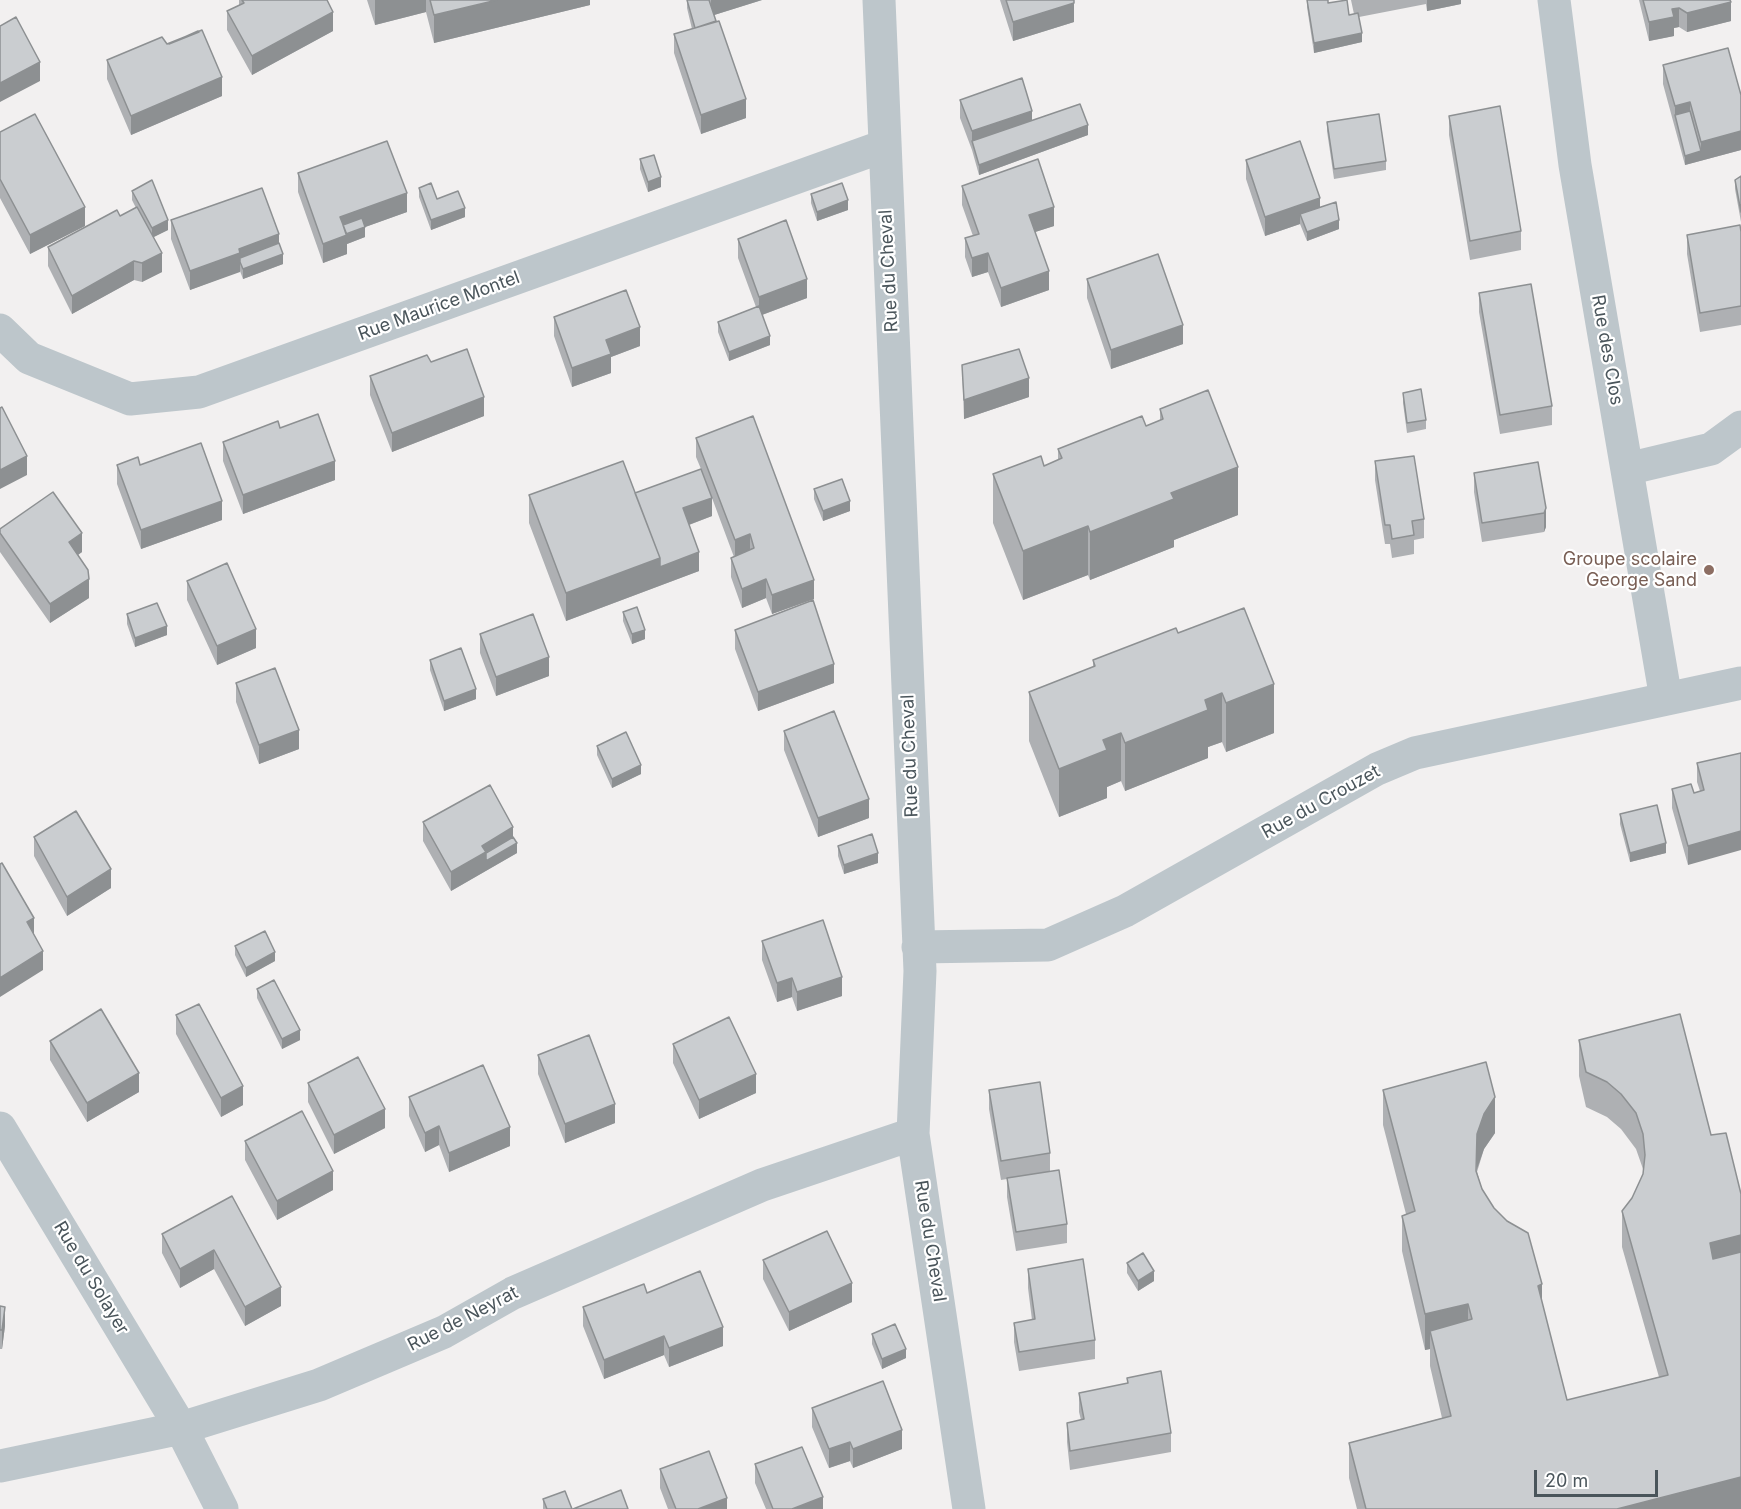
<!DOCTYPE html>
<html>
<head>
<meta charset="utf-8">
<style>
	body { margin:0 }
	#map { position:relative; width:1741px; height:1509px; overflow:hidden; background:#f2f0f0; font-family:Inter,sans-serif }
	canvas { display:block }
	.scale { position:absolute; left:1534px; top:1470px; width:124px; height:27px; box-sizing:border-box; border:3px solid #4a555b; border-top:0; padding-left:8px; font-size:18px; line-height:21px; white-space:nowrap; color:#4a555b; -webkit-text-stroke:4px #fff; paint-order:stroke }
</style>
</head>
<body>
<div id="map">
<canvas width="1741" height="1509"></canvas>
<div class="scale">20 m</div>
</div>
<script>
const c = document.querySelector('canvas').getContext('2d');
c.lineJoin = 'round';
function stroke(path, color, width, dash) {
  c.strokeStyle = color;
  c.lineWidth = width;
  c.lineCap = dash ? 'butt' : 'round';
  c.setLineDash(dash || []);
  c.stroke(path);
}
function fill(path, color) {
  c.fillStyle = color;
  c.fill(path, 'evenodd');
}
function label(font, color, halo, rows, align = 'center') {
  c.font = font + ' Inter,sans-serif';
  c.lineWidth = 4.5;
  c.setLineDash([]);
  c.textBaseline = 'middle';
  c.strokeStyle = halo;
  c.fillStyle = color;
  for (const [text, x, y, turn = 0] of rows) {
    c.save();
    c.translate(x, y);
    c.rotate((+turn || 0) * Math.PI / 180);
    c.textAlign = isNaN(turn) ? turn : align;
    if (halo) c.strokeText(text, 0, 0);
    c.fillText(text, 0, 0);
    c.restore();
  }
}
stroke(new Path2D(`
	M879,0L920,971L913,1134L969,1509
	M1554,0L1575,165L1666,699
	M0,330L29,358L130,399L199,392L884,146
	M1627,469L1711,449L1741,427
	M918,947L1048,945L1125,911L1377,769L1415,753L1741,683
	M0,1128L181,1428L222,1509
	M0,1466L181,1428L319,1385L444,1332L513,1293L762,1185L913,1134`), '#bdc6cb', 33);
fill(new Path2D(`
	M239,0H327L333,31L252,75L227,30V11L239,5Z
	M367,0H590V5L434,43L426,12L375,25Z
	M687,0H762L714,15L746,118L701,134L674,53V34L692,29L687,8Z
	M1000,0H1074V22L1013,41Z
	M1307,0H1328V3L1349,15L1354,14L1351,0H1461V4L1427,11L1426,4L1359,17L1362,42L1314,53L1307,7Z
	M1639,0H1730L1731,21L1687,32L1679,27L1674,28V36L1649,41Z
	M167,44L222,96L131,135L107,79V60Z
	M1663,65L1741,95V150L1685,165L1663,84Z
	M960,100L1032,120L1088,135L979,175L972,150L960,118Z
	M1449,116L1521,231V250L1470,260L1449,135Z
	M1327,122L1386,161V170L1334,179L1327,131Z
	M0,132L85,226L30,254L0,198Z
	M640,159L661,187L648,192L640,169Z
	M1246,160L1320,207L1339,229L1307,241L1300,224L1265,236L1246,179Z
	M298,173L407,212L365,227V237L347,244V254L323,263L298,192Z
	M1741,176V222L1735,189V180Z
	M962,186L1054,226L1035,232L1049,290L1001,307L988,272L972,277L965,257V238L973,236L962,205Z
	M419,188L437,199L465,217L431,230L419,197Z
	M132,191L168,230L153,237L162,272L142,282L134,280L72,314L48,266V247L120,216L136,208L132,200Z
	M811,194L848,210L817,221L811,203Z
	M171,220L279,243L283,264L243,279L240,271L190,290L171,239Z
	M1741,232V325L1700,332L1687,254V235Z
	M738,239L807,298L762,315L770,345L729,361L718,332V322L756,307L738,258Z
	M1087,279L1183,344L1111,369L1087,298Z
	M1479,293L1552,406V425L1500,434L1479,312Z
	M554,317L640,346L611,357V373L572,387L554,336Z
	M431,362L484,416L392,452L370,395V376Z
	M962,365L1029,397L964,419Z
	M1403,393L1426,420V429L1407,433L1403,403Z
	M1160,409L1238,515L1174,540V547L1090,580L1088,575L1023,600L993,523V474L1044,466L1058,460V449L1146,426L1160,420Z
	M696,438L814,599L772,614L766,598L742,608L731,577V558L734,557L712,498V516L689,525L699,571L566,621L529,523V495L635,493L701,469L696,457Z
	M223,442L335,480L243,514L223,461Z
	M1375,461L1424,519V538L1414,540V554L1392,558L1390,544H1385L1375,480Z
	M117,465H140L222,520L141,549L117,484Z
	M1474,473L1546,508V527L1544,532L1482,542L1474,492Z
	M814,489L850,511L823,521L814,499Z
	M0,529L82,552L78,555L89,598L50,623L0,552Z
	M187,581L256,648L217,665L187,600Z
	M623,612L645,639L632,644L623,621Z
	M127,614L167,635L135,647L127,624Z
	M735,630L834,683L758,711L735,649Z
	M1178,633L1274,733L1226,752L1222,742L1208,747V758L1125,791L1121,781L1107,787V798L1059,817L1029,741V692L1093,667V660Z
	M480,634L549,676L496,696L480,653Z
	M430,660L476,699L444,711L430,670Z
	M236,683L299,749L259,764L236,702Z
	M784,731L869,818L818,837L784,750Z
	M597,746L641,774L612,788L597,755Z
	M1741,753L1688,865L1672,808V789L1694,793L1700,791L1697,782V763Z
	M1620,814L1666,853L1630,862L1620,824Z
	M423,822L513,837L517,853L451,891L423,841Z
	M34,837L111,888L67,916L34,856Z
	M838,846L878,863L844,874L838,856Z
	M762,941L842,996L797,1011L792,997L777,1002L762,960Z
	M235,946L275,961L246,977L235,955Z
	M257,989L300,1040L282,1049L257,998Z
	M1680,1014L1741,1509H1357L1349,1478V1443L1442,1418L1430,1366V1349L1425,1350L1402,1251V1216L1406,1214L1383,1125V1090L1495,1133L1484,1149L1477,1172L1482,1189L1542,1304L1567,1400L1659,1377L1622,1247V1211L1632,1198L1643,1174V1169L1636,1149L1621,1129L1607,1117L1586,1107L1579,1076V1040Z
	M176,1015L243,1105L221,1117L176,1034Z
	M50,1041L139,1092L87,1122L50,1060Z
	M673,1044L756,1093L699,1119L673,1063Z
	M538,1055L615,1123L565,1143L538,1074Z
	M308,1083L385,1128L334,1154L308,1102Z
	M989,1090L1050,1153V1171L1067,1224V1243L1016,1251L1007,1197V1179L1001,1180L989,1109Z
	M409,1097L510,1146L449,1172L439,1145L425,1152L409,1116Z
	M245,1141L333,1190L277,1220L245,1160Z
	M232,1196L281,1306L245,1326L214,1269L180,1288L162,1253V1234Z
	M763,1260L852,1302L789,1331L763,1279Z
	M1127,1263L1154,1281L1138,1291L1127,1273Z
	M1028,1269L1095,1340V1359L1019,1371L1014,1342V1323L1032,1320L1028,1288Z
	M647,1293L723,1346L669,1367L664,1355L604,1379L583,1326V1307Z
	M0,1306L5,1326L2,1349H0Z
	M872,1334L906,1358L882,1369L872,1344Z
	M1127,1378L1171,1433V1452L1070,1470L1067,1442V1423L1081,1420L1079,1412V1393L1127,1384Z
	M812,1408L902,1449L853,1468L850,1461L829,1468L812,1427Z
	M755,1464L823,1509H766L755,1483Z
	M660,1469L727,1509H668L660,1488Z
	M543,1499L572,1509H543Z`), '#aeb0b3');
fill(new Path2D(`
	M375,0H426V12L375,25Z
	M497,0H590V5L434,43V15Z
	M711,0H762L711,16Z
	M1427,0H1461V4L1427,11Z
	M1731,2V21L1687,32V13Z
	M1074,3V22L1013,41V22Z
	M1679,8V27L1674,28V36L1649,41V22L1672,9Z
	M333,12V31L252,75V56Z
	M1362,33V42L1314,53V43Z
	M40,62V81L0,102V83Z
	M222,77V96L131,135V116Z
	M746,99V118L701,134V115Z
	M1690,102V121L1675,115V125V106Z
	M1032,111V130L972,141V131Z
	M1088,125V135L979,175V165Z
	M1741,131V150L1685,165V156L1701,151V142Z
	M661,177V187L648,192V182Z
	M407,193V212L343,235L340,217Z
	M1320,198V217L1300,214V224L1265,236V217Z
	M848,200V210L817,221V212Z
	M85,207V226L30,254V235Z
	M1054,207V226L1029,234V215Z
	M465,208V217L431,230V220Z
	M168,220V230L152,238V228Z
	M1339,220V229L1307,241V232Z
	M365,227V237L347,244V254L323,263V244Z
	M279,234V253L240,262V272L190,290V271L239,249Z
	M162,253V272L142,282V263Z
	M988,253V272L972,277V258Z
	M283,254V264L243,279V269Z
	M134,261V280L72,314V296Z
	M1049,271V290L1001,307V288Z
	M807,279V298L759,316V297Z
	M1183,325V344L1111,369V350Z
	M640,327V346L611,357V373L572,387V368L606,340Z
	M770,336V345L729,361V352Z
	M1029,378V397L964,419V400Z
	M484,397V416L392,452V433Z
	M27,456V475L0,489V470Z
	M335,461V480L243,514V495Z
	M1238,467V515L1174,540V547L1090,580V532L1171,493Z
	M712,498V516L683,527V508Z
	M222,501V520L141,549V530Z
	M850,501V511L823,521V511Z
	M1546,508V527L1544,532V513Z
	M1088,526V575L1023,600V551Z
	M82,533V552L69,561V542Z
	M750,534V553L735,559V540Z
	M699,552V571L566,621V593L660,558Z
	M89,579V598L50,623V604Z
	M766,579V598L742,608V589Z
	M814,580V599L772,614V595Z
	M167,626V635L135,647V638Z
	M256,629V648L217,665V646Z
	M645,630V639L632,644V634Z
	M549,657V676L496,696V677Z
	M834,664V683L758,711V692Z
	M1274,684V733L1226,752V703Z
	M476,689V699L444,711V701Z
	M1222,693V742L1208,747V758L1125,791V743L1205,700Z
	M299,730V749L259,764V745Z
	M1121,733V781L1107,787V798L1059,817V769L1103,740Z
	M641,765V774L612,788V779Z
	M869,799V818L818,837V818Z
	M513,827V845L517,843V853L451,891V872L482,846Z
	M1741,831V850L1688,865V846Z
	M1666,843V853L1630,862V853Z
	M878,853V863L844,874V865Z
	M111,869V888L67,916V897Z
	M34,918V937L27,922Z
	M43,951V970L0,997V978Z
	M275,952V961L246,977V968Z
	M842,977V996L797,1011V992Z
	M792,978V997L777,1002V983Z
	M300,1030V1040L282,1049V1039Z
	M139,1073V1092L87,1122V1103Z
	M756,1074V1093L699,1119V1100Z
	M243,1086V1105L221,1117V1098Z
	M1495,1097V1133L1484,1149L1477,1169V1134L1484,1114Z
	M615,1104V1123L565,1143V1124Z
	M385,1109V1128L334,1154V1135Z
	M439,1126V1145L425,1152V1133Z
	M510,1127V1146L449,1172V1153Z
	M333,1171V1190L277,1220V1201Z
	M1741,1235V1271L1710,1278V1243Z
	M214,1250V1269L180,1288V1269Z
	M1154,1271V1281L1138,1291V1281Z
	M852,1283V1302L789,1331V1312Z
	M1542,1284V1320L1538,1286Z
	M281,1287V1306L245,1326V1307Z
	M1468,1304V1340L1430,1331V1349L1425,1350V1314Z
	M5,1307V1326L2,1349V1330Z
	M723,1327V1346L669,1367V1348Z
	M664,1336V1355L604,1379V1360Z
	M906,1349V1358L882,1369V1359Z
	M902,1430V1449L853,1468V1449Z
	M850,1442V1461L829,1468V1449Z
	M1741,1477V1509H1617Z
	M823,1497V1509H792Z
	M727,1498V1509H698Z`), '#8d9092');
const building = new Path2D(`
	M242,0H327L333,12L252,56L227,11L244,3Z
	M430,0H497L434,15Z
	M687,0H709L716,21L695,28Z
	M1006,0H1074V3L1013,22Z
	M1307,0H1328V3L1347,0L1349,15L1358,13L1362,33L1314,43Z
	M1643,0H1730L1731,2L1687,13L1679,8L1672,9L1674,17L1649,22Z
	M16,17L40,62L0,83V26Z
	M719,21L746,99L701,115L674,34Z
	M202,30L222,77L131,116L107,60L162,37L167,44Z
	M198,31L199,32L169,44Z
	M1728,48L1741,95V131L1701,142L1690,102L1675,106L1663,65Z
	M1022,78L1032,111L972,131L960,100Z
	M1080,104L1088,125L979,165L972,141Z
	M1500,106L1521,231L1470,241L1449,116Z
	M1690,111L1701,151L1685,156L1675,115Z
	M35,114L85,207L30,235L0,179V132Z
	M1379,114L1386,161L1334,169L1327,122Z
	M387,141L407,193L340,217L347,235L323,244L298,173Z
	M1300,141L1320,198L1265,217L1246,160Z
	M654,155L661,177L648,182L640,159Z
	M1038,159L1054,207L1029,215L1049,271L1001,288L988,253L972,258L965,238L979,234L962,186Z
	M1741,176V212L1735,180Z
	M152,180L168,220L152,228L132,191Z
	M431,183L437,199L458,191L465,208L431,220L419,188Z
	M842,183L848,200L817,212L811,194Z
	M262,188L279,234L239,249L240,253L190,271L171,220Z
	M1336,202L1339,220L1307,232L1300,214Z
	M137,207L162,253L142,263L134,261L72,296L48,247L117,210L120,216Z
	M362,218L365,227L346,234L343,225Z
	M786,220L807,279L759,297L738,239Z
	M1740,225L1741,232V306L1700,313L1687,235Z
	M279,243L283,254L243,269L240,262V258Z
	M1158,254L1183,325L1111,350L1087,279Z
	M1531,284L1552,406L1500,415L1479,293Z
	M626,290L640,327L606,340L611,354L572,368L554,317Z
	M759,306L770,336L729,352L718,322Z
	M467,349L484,397L392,433L370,376L427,355L431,362Z
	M1019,349L1029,378L964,400L962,365Z
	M1421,389L1426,420L1407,423L1403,393Z
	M1208,390L1238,467L1171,493L1174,499L1090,532L1088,526L1023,551L993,474L1041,456L1044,466L1062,458L1058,449L1142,416L1146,426L1163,419L1160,409Z
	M2,407L27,456L0,470V408Z
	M318,414L335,461L243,495L223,442L278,421L280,428Z
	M753,416L814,580L772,595L766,579L742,589L731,558L754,548L750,534L735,540L696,438Z
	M201,443L222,501L141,530L117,465L138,457L140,465Z
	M1414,456L1424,519L1412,521L1414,535L1392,539L1390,525H1385L1375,461Z
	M623,461L660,558L566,593L529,495Z
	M1538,462L1546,508L1544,513L1482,523L1474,473Z
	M701,469L712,498L683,508L699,552L660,567V558L635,493Z
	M842,479L850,501L823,511L814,489Z
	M53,492L82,533L69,542L88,570L89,579L50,604L0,533V529Z
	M227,563L256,629L217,646L187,581Z
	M813,600L834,664L758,692L735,630Z
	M157,603L167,626L135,638L127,614Z
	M637,607L645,630L632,634L623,612Z
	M1244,608L1274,684L1226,703L1222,693L1205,700L1208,710L1125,743L1121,733L1103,740L1107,750L1059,769L1029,692L1095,666L1093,660L1176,628L1178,633Z
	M533,614L549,657L496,677L480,634Z
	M461,648L476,689L444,701L430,660Z
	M275,668L299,730L259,745L236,683Z
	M834,711L869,799L818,818L784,731Z
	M626,732L641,765L612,779L597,746Z
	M1741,753V831L1688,846L1672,789L1691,784L1694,793L1704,790L1697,763Z
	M490,785L513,827L482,846L486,852L451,872L423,822Z
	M1657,805L1666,843L1630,853L1620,814Z
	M76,811L111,869L67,897L34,837Z
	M872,834L878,853L844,865L838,846Z
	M513,837L517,843L486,861V853Z
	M2,863L34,918L27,922L43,951L0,978V864Z
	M823,920L842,977L797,992L792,978L777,983L762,941Z
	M265,931L275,952L246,968L235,946Z
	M274,980L300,1030L282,1039L257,989Z
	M199,1004L243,1086L221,1098L176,1015Z
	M101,1009L139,1073L87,1103L50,1041Z
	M1680,1014L1711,1135L1726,1133L1741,1194V1235L1710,1243L1713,1259L1741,1252V1477L1617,1509H1366L1349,1443L1451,1416L1430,1331L1472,1319L1468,1304L1425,1314L1402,1216L1415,1211L1383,1090L1486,1062L1495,1097L1484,1114L1477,1134L1476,1171L1482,1189L1494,1208L1507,1221L1528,1233L1542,1284L1538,1286L1567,1400L1668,1375L1622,1211L1632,1198L1643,1174L1645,1155L1643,1134L1636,1113L1621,1094L1607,1082L1586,1072L1579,1040Z
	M729,1017L756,1074L699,1100L673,1044Z
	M589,1035L615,1104L565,1124L538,1055Z
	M358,1057L385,1109L334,1135L308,1083Z
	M483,1065L510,1127L449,1153L439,1126L425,1133L409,1097Z
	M1040,1082L1050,1153L1001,1161L989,1090Z
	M302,1111L333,1171L277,1201L245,1141Z
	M1059,1170L1067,1224L1016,1232L1007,1178Z
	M232,1196L281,1287L245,1307L214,1250L180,1269L162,1234Z
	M827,1231L852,1283L789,1312L763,1260Z
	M1143,1253L1154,1271L1138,1281L1127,1263Z
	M1083,1259L1095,1340L1019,1352L1014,1323L1035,1319L1028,1269Z
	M700,1271L723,1327L669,1348L664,1336L604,1360L583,1307L644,1284L647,1293Z
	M0,1306L5,1307L2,1330H0Z
	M895,1324L906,1349L882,1359L872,1334Z
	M1161,1371L1171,1433L1070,1451L1067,1423L1084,1419L1079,1393L1128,1383L1127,1378Z
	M883,1381L902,1430L853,1449L850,1442L829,1449L812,1408Z
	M802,1447L823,1497L792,1509H773L755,1464Z
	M709,1451L727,1498L698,1509H676L660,1469Z
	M621,1490L628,1509H573Z
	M565,1491L572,1509H547L543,1499Z`);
fill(building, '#cacdd0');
stroke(building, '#8d9092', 1.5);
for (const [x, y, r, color] of [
	[1709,570,6,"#8d6e63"]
]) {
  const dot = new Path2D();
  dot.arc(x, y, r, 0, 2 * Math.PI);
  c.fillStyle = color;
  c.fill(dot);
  stroke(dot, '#fff', 2);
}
label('18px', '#4a555b', '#fff', [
	["Rue du Cheval",889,271,-93],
	["Rue Maurice Montel",439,306,-20],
	["Rue des Clos",1607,350,80],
	["Rue du Cheval",910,756,-92],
	["Rue du Crouzet",1321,802,-29],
	["Rue du Cheval",930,1241,81],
	["Rue du Solayer",91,1278,59],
	["Rue de Neyrat",463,1319,-27]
]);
label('18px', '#785e54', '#fff', [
	["Groupe scolaire",1697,560],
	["George Sand",1697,581]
], 'right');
</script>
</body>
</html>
